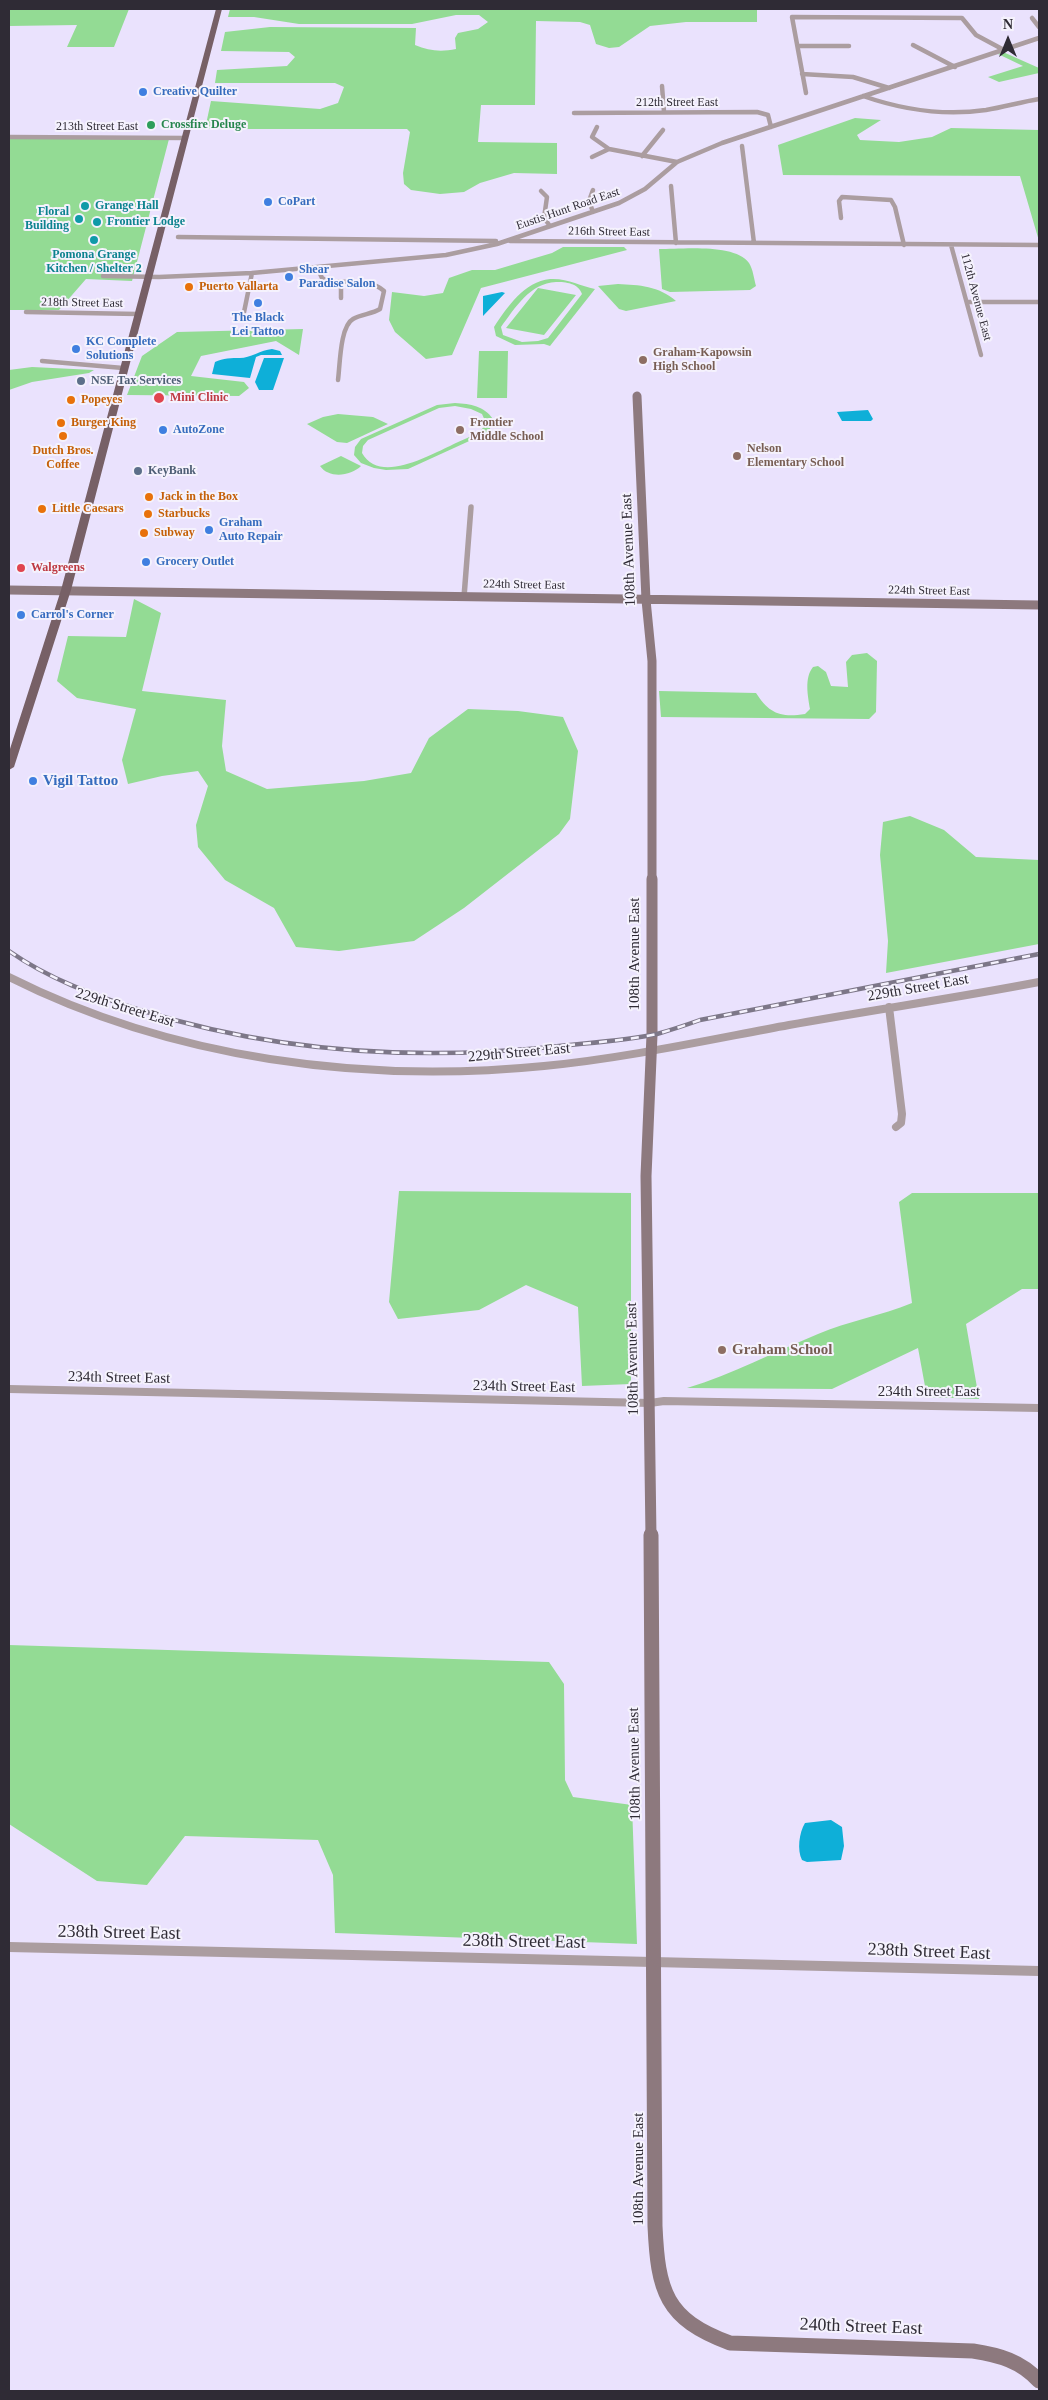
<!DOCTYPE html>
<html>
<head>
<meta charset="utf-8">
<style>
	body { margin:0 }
	#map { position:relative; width:1048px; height:2400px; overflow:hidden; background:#eae2fd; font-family:"Times New Roman",serif }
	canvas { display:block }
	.frame { position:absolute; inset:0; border:10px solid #2f2b35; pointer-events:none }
	.north { position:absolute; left:983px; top:15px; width:50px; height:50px; -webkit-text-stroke:4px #f5f2fd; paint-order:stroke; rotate:0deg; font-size:14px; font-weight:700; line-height:20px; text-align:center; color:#2f2b35 }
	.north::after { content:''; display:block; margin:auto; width:18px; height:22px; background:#2f2b35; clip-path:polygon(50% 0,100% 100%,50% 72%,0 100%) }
</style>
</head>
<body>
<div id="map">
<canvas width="1048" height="2400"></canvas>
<div class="frame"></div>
<div class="north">N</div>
</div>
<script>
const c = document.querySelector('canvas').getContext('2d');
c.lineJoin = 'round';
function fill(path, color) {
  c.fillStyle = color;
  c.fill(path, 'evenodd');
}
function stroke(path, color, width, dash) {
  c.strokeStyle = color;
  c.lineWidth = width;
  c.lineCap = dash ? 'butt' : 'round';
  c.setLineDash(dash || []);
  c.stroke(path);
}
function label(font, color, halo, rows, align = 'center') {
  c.font = font + ' "Times New Roman",serif';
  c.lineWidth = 4;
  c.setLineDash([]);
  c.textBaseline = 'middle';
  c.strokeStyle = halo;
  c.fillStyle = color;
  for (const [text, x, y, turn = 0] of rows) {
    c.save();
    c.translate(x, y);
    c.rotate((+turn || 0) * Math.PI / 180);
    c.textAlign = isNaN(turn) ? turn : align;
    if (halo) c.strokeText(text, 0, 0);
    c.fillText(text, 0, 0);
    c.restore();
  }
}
fill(new Path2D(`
	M9,9H129L114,47H67L77,25L9,26Z
	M230,9H757V22H686L650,26L619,47L609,48L596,44L590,25L580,22L536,21L535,105H481L478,142L557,143V174L514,173L480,183L464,192L440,194L411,190L404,184L403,173L410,132L407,129H205L211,101L320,109L338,103L344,87L335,83H215L217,70L287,66L295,57L289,52L221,51L225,32L270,27L416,28L415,45C429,51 441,52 456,49L455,38L458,33L478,29L488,22L479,15H456L412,24H299L254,17H228Z
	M1003,52L1039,68V73L999,82L988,77L1023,66L998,54Z
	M855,118L881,120L857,135L860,140L899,142L932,137L951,128L1039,130V241L1020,176L783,175L778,145Z
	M9,139H169L132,281L86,279L59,310H9Z
	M563,247H624L627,250L481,288L452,355L426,359L395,332L389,320L392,292L424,296L443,293L449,278L472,270H495L552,253Z
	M659,249C681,249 735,243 749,263C753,269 754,279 756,286L750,290L670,292L662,289Z
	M550,279C568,278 580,286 595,289L550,346L544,344L515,345L496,336L494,327C508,306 524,282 550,279ZM556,282C566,282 578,283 582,294L548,338L538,341L522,342L503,335L501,327C515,308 530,283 556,282Z
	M618,284C639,285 659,286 676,301L626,311L619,309L598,286Z
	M538,288L576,295L544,335L506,328Z
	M303,329L299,355L276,341L201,356L191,376L244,382L249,388L239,396L127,395L142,356L177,332Z
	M479,351H508L507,398H477Z
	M32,367L94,370L89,373L32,382L9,390V370Z
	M455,403C471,404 484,406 493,419L489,432L408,469L386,470L374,468L361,463L354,455L355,447L361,439L437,405ZM455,406L471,409L482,414L486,423L484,427C475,436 461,440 450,446C428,456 379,484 362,453L363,446L368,440L439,408Z
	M338,414L373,417L388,424L347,443L337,442L307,424L323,417Z
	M341,456L361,466C351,476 329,479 320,466Z
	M134,599L161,613L142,691L226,700L222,746L226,771L267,789L364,781L411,773L429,738L468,709L518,711L563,717L578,751L570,819L559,834L464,908L414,941L339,951L296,947L274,908L225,880L198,847L196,825L208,786L198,771L162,776L128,784L122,760L136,709L77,698L57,681L68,636L126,637Z
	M867,653L877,661L876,712L869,719L661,717L659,691L756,693C769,713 780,718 805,714L810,709C808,696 804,678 813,667L818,666L826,672L831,686L848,687L846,662L852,655Z
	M910,816L944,830L976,857L1039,860V944L886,973L888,941L880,855L883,822Z
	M399,1191L631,1193V1384L582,1386L578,1307L526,1285L479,1310L398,1319L389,1302Z
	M912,1193H1039V1289H1022L966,1324L979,1399L927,1397L918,1348L832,1389L687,1388C733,1374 774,1352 818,1334C848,1321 881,1316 912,1303L899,1202Z
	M9,1645L549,1662L564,1684L565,1780L573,1797L632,1805L637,1944L335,1933L333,1875L318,1840L185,1836L147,1885L97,1881L9,1824Z`), '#93db94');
fill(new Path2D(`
	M502,292L505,293L483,316V296Z
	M272,349L280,351L282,355H261L256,357L250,378L212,374L215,362C223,358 232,358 240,358C250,358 261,350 272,349Z
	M264,358H284L273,390H259L255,382Z
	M868,410L873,419L871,421H842L837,412Z
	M831,1820L842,1827L844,1846L841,1860L807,1862L802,1860C797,1850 799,1833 805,1823Z`), '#0eafd8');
stroke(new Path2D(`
	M1032,18L1039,27
	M913,45L955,67
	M798,46H849
	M802,74L853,77L889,88
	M662,86L664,112
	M806,93L792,17L962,18L976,35L1004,50
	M863,96C903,110 944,116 986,110C1004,107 1021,102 1039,99
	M574,113L757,112L768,115L771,127
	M597,127L592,137L609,149L677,162
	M9,137L185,138
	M742,146L754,243
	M642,156L663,130
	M592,157L609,149
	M671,186L676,243
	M593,190L589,201L593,212
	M541,191L547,197L544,218L550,226
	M841,218L839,201L842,197L891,200L895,207L904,245
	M178,237L496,241
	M510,241L1039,245
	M951,245L981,355
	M317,267L322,278L327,281C347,284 368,277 384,291L380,309C372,314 362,314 353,319C340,326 340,365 338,380
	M103,276L159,277L252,273L446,255L497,244L619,203L645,189L677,162L722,143L1039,38
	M341,283V298
	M967,302H1039
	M26,312L138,314
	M243,317L252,273
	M42,361L123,368`), '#ab9da0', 4.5);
stroke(new Path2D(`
	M464,597L471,507`), '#ab9da0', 5.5);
stroke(new Path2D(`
	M9,977C172,1059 363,1084 544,1066C626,1058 708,1040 789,1025C872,1010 956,998 1039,982
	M889,1007L902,1114L901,1123L896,1127
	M9,1389L650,1403L664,1401L1039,1408`), '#ab9da0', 8);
stroke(new Path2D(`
	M9,1947L1039,1971`), '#ab9da0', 10);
stroke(new Path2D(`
	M637,396L646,600L652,661V880
	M9,590L1039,605`), '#8d797e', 9);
stroke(new Path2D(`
	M651,1537L646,1176L652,1035V879`), '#8d797e', 11);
stroke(new Path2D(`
	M651,1535L655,2226C658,2291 665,2319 730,2343L973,2351C999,2355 1021,2361 1039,2381`), '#8d797e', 15);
fill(new Path2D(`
	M216,9H222L71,590L14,767L9,770V752L61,590Z`), '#776066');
const rail = new Path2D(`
	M9,951C49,979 93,995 140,1010C274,1052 412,1061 551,1047C586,1043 623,1041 657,1034C671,1030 686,1025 700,1020L1039,954`);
stroke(rail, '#7d7788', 4.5);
stroke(rail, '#f5f2fd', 2.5, [8]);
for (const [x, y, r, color] of [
	[143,92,5,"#3f7fe0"],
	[151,125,5,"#2e9e5b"],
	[268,202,5,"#3f7fe0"],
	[85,206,5,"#0f9aa8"],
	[79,219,5,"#0f9aa8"],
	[97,222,5,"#0f9aa8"],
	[94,240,5,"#0f9aa8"],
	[289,277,5,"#3f7fe0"],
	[189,287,5,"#e8710a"],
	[258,303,5,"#3f7fe0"],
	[76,349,5,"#3f7fe0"],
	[643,360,5,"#8d6e63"],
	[81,381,5,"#5c6f8a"],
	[159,398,6,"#e0444e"],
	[71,400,5,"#e8710a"],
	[61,423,5,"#e8710a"],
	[163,430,5,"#3f7fe0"],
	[460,430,5,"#8d6e63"],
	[63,436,5,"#e8710a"],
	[737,456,5,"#8d6e63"],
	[138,471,5,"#5c6f8a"],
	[149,497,5,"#e8710a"],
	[42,509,5,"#e8710a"],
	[148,514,5,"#e8710a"],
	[209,530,5,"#3f7fe0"],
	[144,533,5,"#e8710a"],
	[146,562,5,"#3f7fe0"],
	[21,568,5,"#e0444e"],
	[21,615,5,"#3f7fe0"],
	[33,781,5,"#3f7fe0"],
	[722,1350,5,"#8d6e63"]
]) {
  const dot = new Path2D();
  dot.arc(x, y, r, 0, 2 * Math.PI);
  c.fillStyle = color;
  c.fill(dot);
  stroke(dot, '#f5f2fd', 2);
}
label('bold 12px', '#366cbe', '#f5f2fd', [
	["Creative Quilter",153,92],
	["CoPart",278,202],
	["Shear",299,270],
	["Paradise Salon",299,284],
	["The Black",258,318,"center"],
	["Lei Tattoo",258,332,"center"],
	["KC Complete",86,342],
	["Solutions",86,356],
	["AutoZone",173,430],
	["Graham",219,523],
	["Auto Repair",219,537],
	["Grocery Outlet",156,562],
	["Carrol's Corner",31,615]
], 'left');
label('12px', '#2f2b35', '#f5f2fd', [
	["212th Street East",677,103],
	["213th Street East",97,127],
	["Eustis Hunt Road East",568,209,-19],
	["216th Street East",609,232,1],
	["112th Avenue East",976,297,75],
	["218th Street East",82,303,1],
	["224th Street East",524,585,1],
	["224th Street East",929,591,1]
]);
label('bold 12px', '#27864d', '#f5f2fd', [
	["Crossfire Deluge",161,125]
], 'left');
label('bold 12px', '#0d838f', '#f5f2fd', [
	["Grange Hall",95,206],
	["Floral",69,212,"right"],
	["Building",69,226,"right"],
	["Frontier Lodge",107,222],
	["Pomona Grange",94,255,"center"],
	["Kitchen / Shelter 2",94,269,"center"]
], 'left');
label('bold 12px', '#c56008', '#f5f2fd', [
	["Puerto Vallarta",199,287],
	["Popeyes",81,400],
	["Burger King",71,423],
	["Dutch Bros.",63,451,"center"],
	["Coffee",63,465,"center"],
	["Jack in the Box",159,497],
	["Little Caesars",52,509],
	["Starbucks",158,514],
	["Subway",154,533]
], 'left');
label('bold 12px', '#785e54', '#f5f2fd', [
	["Graham-Kapowsin",653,353],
	["High School",653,367],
	["Frontier",470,423],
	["Middle School",470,437],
	["Nelson",747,449],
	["Elementary School",747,463]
], 'left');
label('bold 12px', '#4e5e75', '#f5f2fd', [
	["NSE Tax Services",91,381],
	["KeyBank",148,471]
], 'left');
label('bold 12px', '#be3a42', '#f5f2fd', [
	["Mini Clinic",170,398],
	["Walgreens",31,568]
], 'left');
label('15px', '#2f2b35', '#f5f2fd', [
	["108th Avenue East",629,550,-92],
	["108th Avenue East",635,954,-90],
	["229th Street East",918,988,-10],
	["229th Street East",125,1008,17],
	["229th Street East",519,1053,-5],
	["108th Avenue East",633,1359,-91],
	["234th Street East",119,1378,1],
	["234th Street East",524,1387,1],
	["234th Street East",929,1392],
	["108th Avenue East",635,1764,-91],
	["108th Avenue East",639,2169,-90]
]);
label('bold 15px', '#366cbe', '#f5f2fd', [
	["Vigil Tattoo",43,781]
], 'left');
label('bold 15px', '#785e54', '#f5f2fd', [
	["Graham School",732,1350]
], 'left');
label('18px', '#2f2b35', '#f5f2fd', [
	["238th Street East",119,1933,1],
	["238th Street East",524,1942,1],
	["238th Street East",929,1952,2],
	["240th Street East",861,2327,2]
]);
</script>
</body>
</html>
